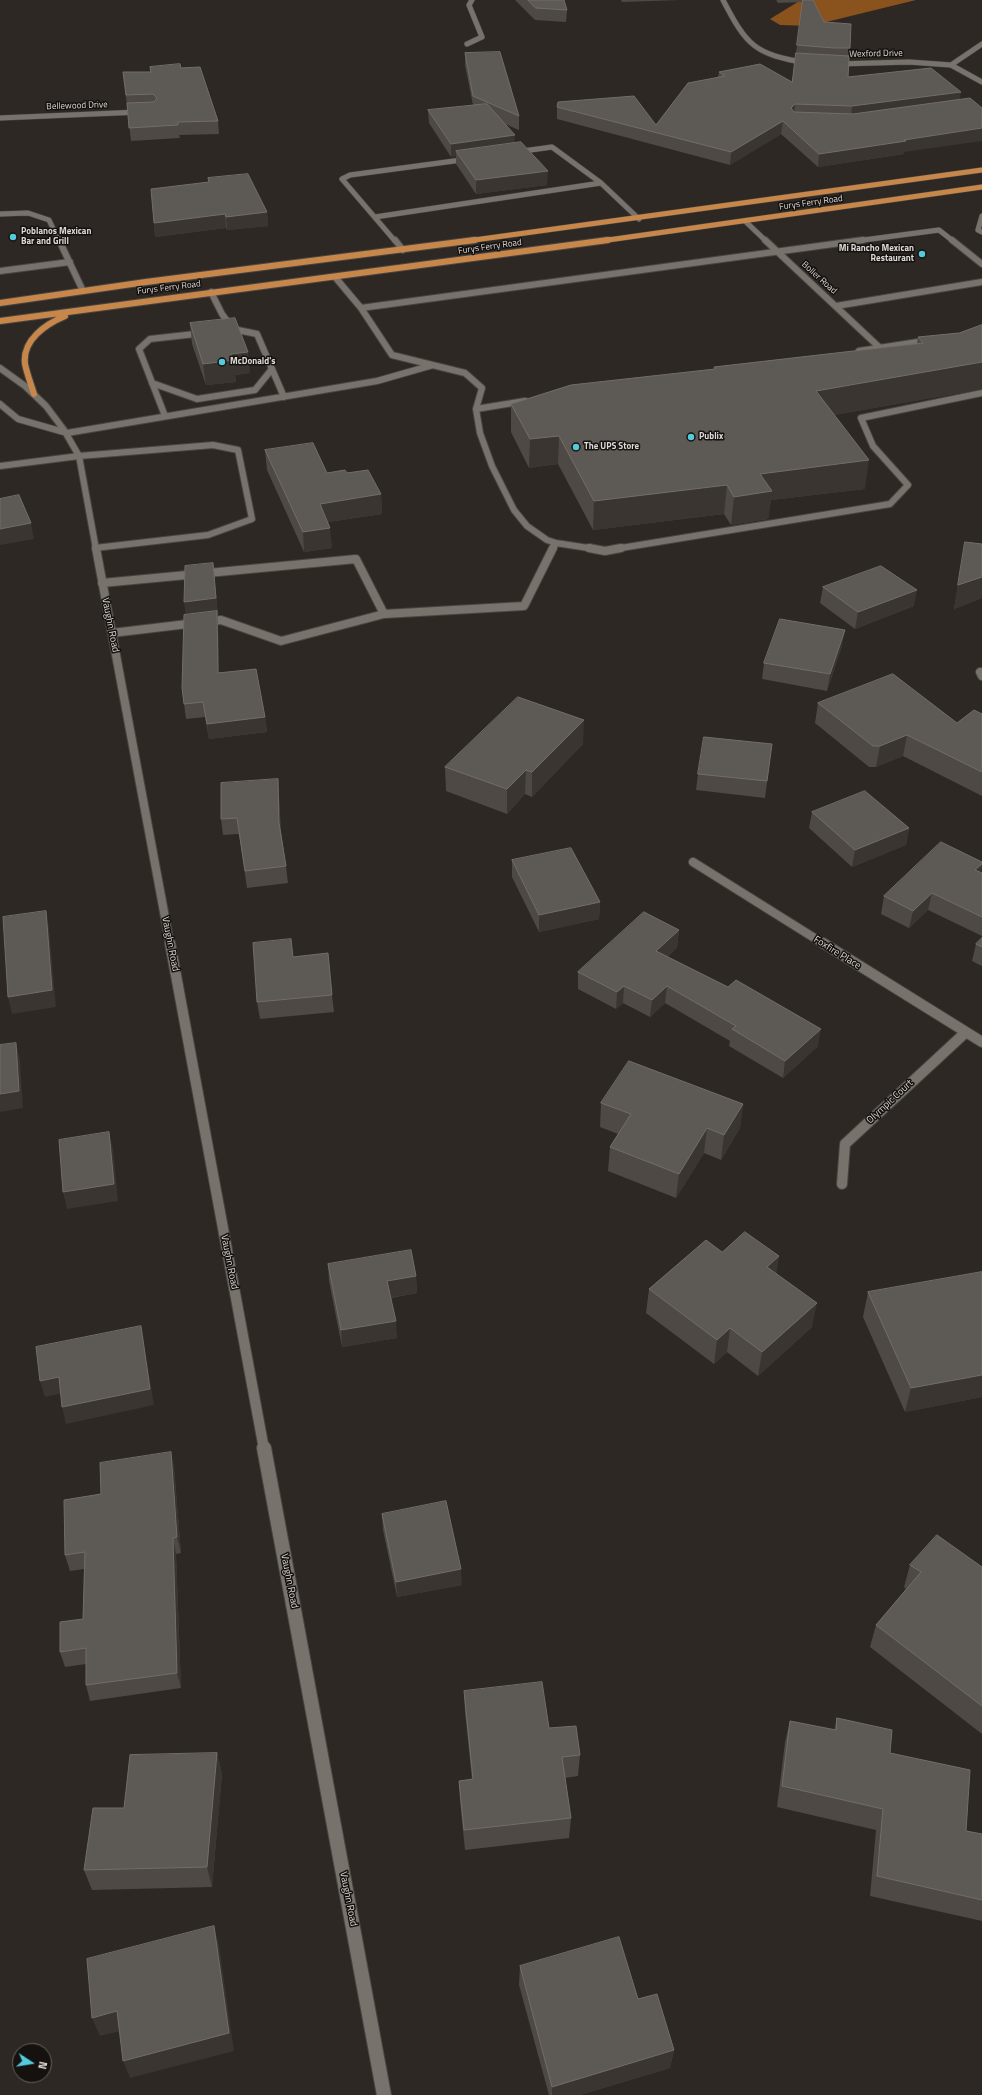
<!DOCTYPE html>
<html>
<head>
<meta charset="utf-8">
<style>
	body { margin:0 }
	#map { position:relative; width:982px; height:2095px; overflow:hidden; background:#2d2824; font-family:"Titillium Web",sans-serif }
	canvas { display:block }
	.north { position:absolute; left:12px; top:2043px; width:40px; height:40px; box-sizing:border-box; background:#14110f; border:1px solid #65615f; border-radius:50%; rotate:102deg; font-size:11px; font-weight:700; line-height:16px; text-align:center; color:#dedad7 }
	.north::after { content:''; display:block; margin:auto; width:14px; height:18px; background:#54cadc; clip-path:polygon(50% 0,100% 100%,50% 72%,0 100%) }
</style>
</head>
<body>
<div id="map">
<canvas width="982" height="2095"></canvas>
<div class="north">N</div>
</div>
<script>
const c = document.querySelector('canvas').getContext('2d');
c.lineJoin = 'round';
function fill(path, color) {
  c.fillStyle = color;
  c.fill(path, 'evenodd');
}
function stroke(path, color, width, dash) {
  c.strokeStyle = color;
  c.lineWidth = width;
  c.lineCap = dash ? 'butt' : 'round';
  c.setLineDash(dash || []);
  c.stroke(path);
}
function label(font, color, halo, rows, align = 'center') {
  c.font = font + ' "Titillium Web",sans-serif';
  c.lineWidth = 3;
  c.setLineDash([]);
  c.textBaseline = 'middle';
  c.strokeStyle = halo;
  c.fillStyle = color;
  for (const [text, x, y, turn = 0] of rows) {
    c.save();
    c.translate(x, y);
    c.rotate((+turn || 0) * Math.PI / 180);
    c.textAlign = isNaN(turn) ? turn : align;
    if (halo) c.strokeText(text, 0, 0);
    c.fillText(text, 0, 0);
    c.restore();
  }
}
fill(new Path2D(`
	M801,0H916L810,26L780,25L770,19Z`), '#8a521d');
const minorFar4 = new Path2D(`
	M723,0C747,46 754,54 807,63
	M467,44L482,37L469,5L472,0
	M837,64L909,62L951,65L982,82
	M951,65L982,44
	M0,118L140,112
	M516,152L552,147L601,183L639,219
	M0,214L28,213L49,220L59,241
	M982,216L978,230L982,232
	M375,217L601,183
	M745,221L766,241
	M395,241L342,179L350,175L469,159
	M856,241L939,230L953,241`);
const minorFar3 = new Path2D(`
	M59,240L83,291
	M395,240L403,250
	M765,240L880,348
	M952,240L982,264
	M0,271L70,262
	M335,277L361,308L392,355L465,373L482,388L476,409L480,433L492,466L514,510L527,526L547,540L556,543L595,549
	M211,292L222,314L233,329L257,334L284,397
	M836,306L982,282
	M361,308L863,240
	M859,351L931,340
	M0,368L25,386L46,406L64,430L79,456L96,549
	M152,383L197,399L255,390L272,369
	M0,404L18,419L67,433L377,381L433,365
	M476,409L525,401
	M165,416L139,349L150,339L204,333
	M0,466L79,456L213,445L238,450L252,519L208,535L95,548
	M553,549L556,543
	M615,549L890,504L908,485L873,446L861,418L982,393`);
const minorFar2 = new Path2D(`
	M96,548L170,944
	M589,548L605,551L621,548
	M102,583L356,559L384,614L524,606L553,548
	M112,633L221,620L281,641L384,614
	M980,672L982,676
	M693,862L824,944`);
const minorFar1 = new Path2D(`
	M170,943L264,1449
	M823,943L982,1042
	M842,1184L845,1144L965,1033`);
const minor = new Path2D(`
	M264,1448L384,2095`);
const majorFar1 = new Path2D(`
	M467,241L982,170
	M601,241L982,187`);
const major = new Path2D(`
	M0,303L146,282L475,240
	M0,321L608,240
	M34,394C31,384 27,374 25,364C22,340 46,324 65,316`);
stroke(minorFar4, '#494542', 6);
stroke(minorFar3, '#494542', 8);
stroke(minorFar2, '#494542', 10);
stroke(minorFar1, '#494542', 12);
stroke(minor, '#494542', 16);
stroke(majorFar1, '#494542', 6);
stroke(major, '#494542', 8);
stroke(minorFar4, '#78726d', 5);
stroke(minorFar3, '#78726d', 6);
stroke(minorFar2, '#78726d', 8);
stroke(minorFar1, '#78726d', 10);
stroke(minor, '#78726d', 14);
stroke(majorFar1, '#c7874a', 5);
stroke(major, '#c7874a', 6);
fill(new Path2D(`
	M515,0H565H564L567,10L566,22L535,20Z
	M621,0H680L622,2Z
	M776,0H813L824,22L850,48L848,77L904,152V154L818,167L781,134L730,165L557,119V107L656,125L718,77L719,72L792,82L803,2L778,3Z
	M465,53L519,116V130L503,123L514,143L547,185L476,194L456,164V156L451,157L429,123L428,110L473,105L465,65Z
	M150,67L181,68L218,121L219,134L179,135L180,138L131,141L123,72H150Z
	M208,178L267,212L268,226L227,230L226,228L155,237L154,223L208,182Z
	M190,323L250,373L235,375L236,382L206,385L192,344Z
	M982,325V389L834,415L865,489L771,500L768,519L731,525L724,514L593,530L558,464L529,468L511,432V404L714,369V367L917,344L918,337L959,333Z
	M265,450L327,473L381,494L382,514L328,522L332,548L304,552L267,470Z
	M965,542L982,544V598L954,609Z
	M213,563L218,615H217L218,626L219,673L265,717L267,732L209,739L205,717L186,719L182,688L185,615Z
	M823,587L914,606L855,629L820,603Z
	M842,646L827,691L762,679L764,663Z
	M818,703L957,723L982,714V796L903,756L876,767H869L815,723Z
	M583,744L532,797L525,794L507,814L446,791L445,767Z
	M772,744L765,798L696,790L698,774Z
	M278,779L279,796L281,832L286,866L288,883L247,888L239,834L223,835L221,819Z
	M812,812L909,828L906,845L852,867L809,828Z
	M512,860L600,902L599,919L539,932L512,877Z
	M981,873H982V936L928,910L909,928L881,914L884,896Z
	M679,930L677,947L667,957L818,1046L783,1078L729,1046L730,1041L665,1003L650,1017L623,1003L616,1009L578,989V972Z
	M982,938V966L972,961L976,944Z
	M293,957L332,995L334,1012L260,1019L257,1002Z
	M601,1103L743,1104L740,1128L721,1160L704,1153L676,1198L608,1171L610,1147L618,1134L600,1127Z
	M722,1252L779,1256L776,1273L812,1327L758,1376L727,1352L714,1364L646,1313L649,1289Z
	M328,1264L416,1276L417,1293L391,1298L397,1338L342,1347L329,1281Z
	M982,1272V1397L905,1412L863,1317L868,1292Z
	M171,1452L174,1468L181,1553L176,1554L181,1688L90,1701L86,1685V1664L65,1667L60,1652L83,1619L84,1569L70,1571L65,1555L101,1494Z
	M382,1514L462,1585L397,1597L383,1530Z
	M910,1565L982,1567V1734L870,1647L876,1625L906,1589L904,1587Z
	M464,1691L549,1728L580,1755L578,1776L565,1778L571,1818L569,1838L465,1850L460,1801L459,1781L472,1779L465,1712Z
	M837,1718L890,1753L966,1831L982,1834V1921L870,1896L876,1830L777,1807L785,1742L790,1721L834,1730Z
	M217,1753L222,1774L212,1887L92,1890L84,1870L124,1808Z
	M520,1966L638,1999L674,2050L670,2068L580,2095H549L519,1985Z`), '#4e4944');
fill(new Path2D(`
	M961,92L959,104L851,119L852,106Z
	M795,104L794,117L791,108Z
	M783,121L781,134L730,165L731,152Z
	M982,128V141L904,152V154L818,167L819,154L904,140Z
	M515,135L514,148L456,151V156L451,157V144Z
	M548,171L547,185L476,194V180Z
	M267,212L268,226L227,230L226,217Z
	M225,214L226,228L155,237L154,223Z
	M248,352L250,373L235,375L236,382L206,385L203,364L231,354Z
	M982,362V389L812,419L816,391Z
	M559,436L558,464L529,468L530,439Z
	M869,460L865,489L771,500L768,519L731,525L734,497L760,474Z
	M727,485L724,514L593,530L594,501Z
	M381,494L382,514L321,523L320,504Z
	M31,523L34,539L0,545V529Z
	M330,528L332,548L304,552L303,532Z
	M213,563L218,615H217L218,626L219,688L186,618L184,602Z
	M982,577V598L954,609L958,585Z
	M917,590L914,606L855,629L858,612Z
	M845,630L842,646L827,691L830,674Z
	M265,717L267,732L209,739L207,724Z
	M584,720L583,744L532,797V772Z
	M907,735L903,756L876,767L880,746Z
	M526,770L525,794L507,814V789Z
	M278,779L279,796L281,840L279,823Z
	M909,828L906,845L852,867L855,850Z
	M982,864V868L979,879L975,870Z
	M932,893L928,910L909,928L913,911Z
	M600,902L599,919L539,932V915Z
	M46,911L49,928L56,1007L12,1014L8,997Z
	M679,930L677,947L654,968L656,951Z
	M624,986L623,1003L616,1009L617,992Z
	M667,986L665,1003L650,1017L652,1000Z
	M821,1029L818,1046L783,1078L785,1061Z
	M16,1043L20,1060L23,1108L0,1112V1094Z
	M743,1104L740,1128L721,1160L724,1135Z
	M707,1128L704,1153L676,1198L679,1174Z
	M109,1132L113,1149L118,1201L67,1209L63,1192Z
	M779,1256L775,1281L767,1267Z
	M416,1276L417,1293L388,1298L387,1281Z
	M817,1303L812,1327L758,1376L762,1352Z
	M396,1321L397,1338L342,1347L341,1330Z
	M141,1326L144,1343L154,1405L66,1424L62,1407Z
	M730,1328L727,1352L714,1364L717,1340Z
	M982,1375V1397L905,1412L911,1388Z
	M59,1377L63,1393L45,1397L40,1381Z
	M171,1452L174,1468L181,1553L177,1537Z
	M173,1538L176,1554L181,1688L177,1673Z
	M461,1569L462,1585L397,1597L396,1582Z
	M217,1753L222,1774L212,1887L207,1867Z
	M214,1926L219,1945L234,2051L130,2078L123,2061Z
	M117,2011L125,2030L100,2036L92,2018Z
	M674,2050L670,2068L580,2095H552V2087Z`), '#3a3531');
const building = new Path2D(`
	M528,0H564L567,10L536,8Z
	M803,0H813L824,22L851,24L850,48H834L797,45Z
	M500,52L519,116L473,96L465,53Z
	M796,53L849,56L848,77L931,68L961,92L852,106L795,104L791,108L794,112L853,114L970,98L982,108V128L904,140L906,141L819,154L783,121L731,152L557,107L558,102L634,96L656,125L688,83L725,76L719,72L760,64L792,82Z
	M180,64L181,68L200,67L218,121L178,122V125L129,128L127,103L154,102L157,98L153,94L126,95L123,72H151L150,67Z
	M487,104L515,135L451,144L428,110Z
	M521,142L548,171L476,180L456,151Z
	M248,174L267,212L226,217L225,214L154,223L151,189L209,182L208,178Z
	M235,318L248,352L231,354L234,360L203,364L190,323Z
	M982,325V362L816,391L869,460L760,474L772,491L734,497L727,485L594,501L559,436L530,439L511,404L571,385L715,369L714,367L923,343L918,337L959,333Z
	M313,443L327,473L345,470L347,473L368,470L381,494L320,504L330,528L303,532L265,450Z
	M19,495L31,523L0,529V499Z
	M965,542L982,544V577L958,585Z
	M213,563L216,598L184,602L185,566Z
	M881,566L917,590L858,612L823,587Z
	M217,611L218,673L256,669L265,717L207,724L203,702L184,704L182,688L184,615Z
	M780,619L845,630L830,674L764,663Z
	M893,674L957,723L974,710L982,714V772L907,735L880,746H873L818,703Z
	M518,697L584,720L532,772L526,770L507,789L445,767Z
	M704,737L772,744L767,781L698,774Z
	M278,779L279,823L286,866L245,871L237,818L221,819V783Z
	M865,791L909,828L855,850L812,812Z
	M941,842L982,862V864L975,870L982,873V917L932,893L913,911L884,896Z
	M571,848L600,902L539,915L512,860Z
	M46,911L52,990L8,997L3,917Z
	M644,912L679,930L656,951L728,987L736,980L821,1029L785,1061L732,1029L736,1026L667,986L652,1000L624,986L617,992L578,972Z
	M982,938V947L976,944Z
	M291,939L293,957L328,953L332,995L257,1002L253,943Z
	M16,1043L19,1091L0,1094V1045Z
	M629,1061L743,1104L724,1135L707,1128L679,1174L610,1147L631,1114L601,1103Z
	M109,1132L114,1184L63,1192L59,1140Z
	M745,1232L779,1256L767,1267L817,1303L762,1352L730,1328L717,1340L649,1289L706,1240L722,1252Z
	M411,1250L416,1276L387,1281L396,1321L341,1330L328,1264Z
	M982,1272V1375L911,1388L868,1292Z
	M141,1326L150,1389L62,1407L59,1377L40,1381L36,1347Z
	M171,1452L177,1537L173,1538L177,1673L86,1685V1648L60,1652V1622L83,1619L85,1552L65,1555L64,1500L101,1494L100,1463Z
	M446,1501L461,1569L396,1582L382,1514Z
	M937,1535L982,1567V1706L876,1625L921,1572L910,1565Z
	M542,1682L549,1728L576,1726L580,1755L562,1757L571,1818L464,1830L459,1781L473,1779L464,1691Z
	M837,1718L892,1730L890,1753L970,1770L966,1831L982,1834V1900L877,1876L883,1809L782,1786L790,1721L836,1730Z
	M217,1753L207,1867L84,1870L93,1808H124L130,1755Z
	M214,1926L229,2033L123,2061L117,2011L92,2018L87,1959Z
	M619,1937L638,1999L657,1994L674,2050L552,2087L520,1966Z`);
fill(building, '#5d5954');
stroke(building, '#726d68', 1);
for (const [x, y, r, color] of [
	[13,237,4,"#54cadc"],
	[922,254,4,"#54cadc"],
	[222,362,4,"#54cadc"],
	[691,437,4,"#54cadc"],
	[576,447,4,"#54cadc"]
]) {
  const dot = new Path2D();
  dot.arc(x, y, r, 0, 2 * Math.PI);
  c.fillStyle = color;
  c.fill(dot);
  stroke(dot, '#14110f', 1.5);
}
label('9px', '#dedad7', '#14110f', [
	["Wexford Drive",876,54,-1],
	["Bellewood Drive",77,106,-2],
	["Furys Ferry Road",811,203,-8],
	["Furys Ferry Road",490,247,-8],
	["Boller Road",819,278,42],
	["Furys Ferry Road",169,288,-7]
]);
label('bold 9px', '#dedad7', '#14110f', [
	["Poblanos Mexican",21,232],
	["Bar and Grill",21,242],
	["Mi Rancho Mexican",914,249,"right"],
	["Restaurant",914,259,"right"],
	["McDonald's",230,362],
	["Publix",699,437],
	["The UPS Store",584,447]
], 'left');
label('10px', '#dedad7', '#14110f', [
	["Vaughn Road",110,625,79],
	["Vaughn Road",170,944,79],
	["Foxfire Place",837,953,32],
	["Olympic Court",890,1102,-43],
	["Vaughn Road",229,1262,79],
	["Vaughn Road",289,1581,79],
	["Vaughn Road",348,1899,79]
]);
</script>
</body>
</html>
